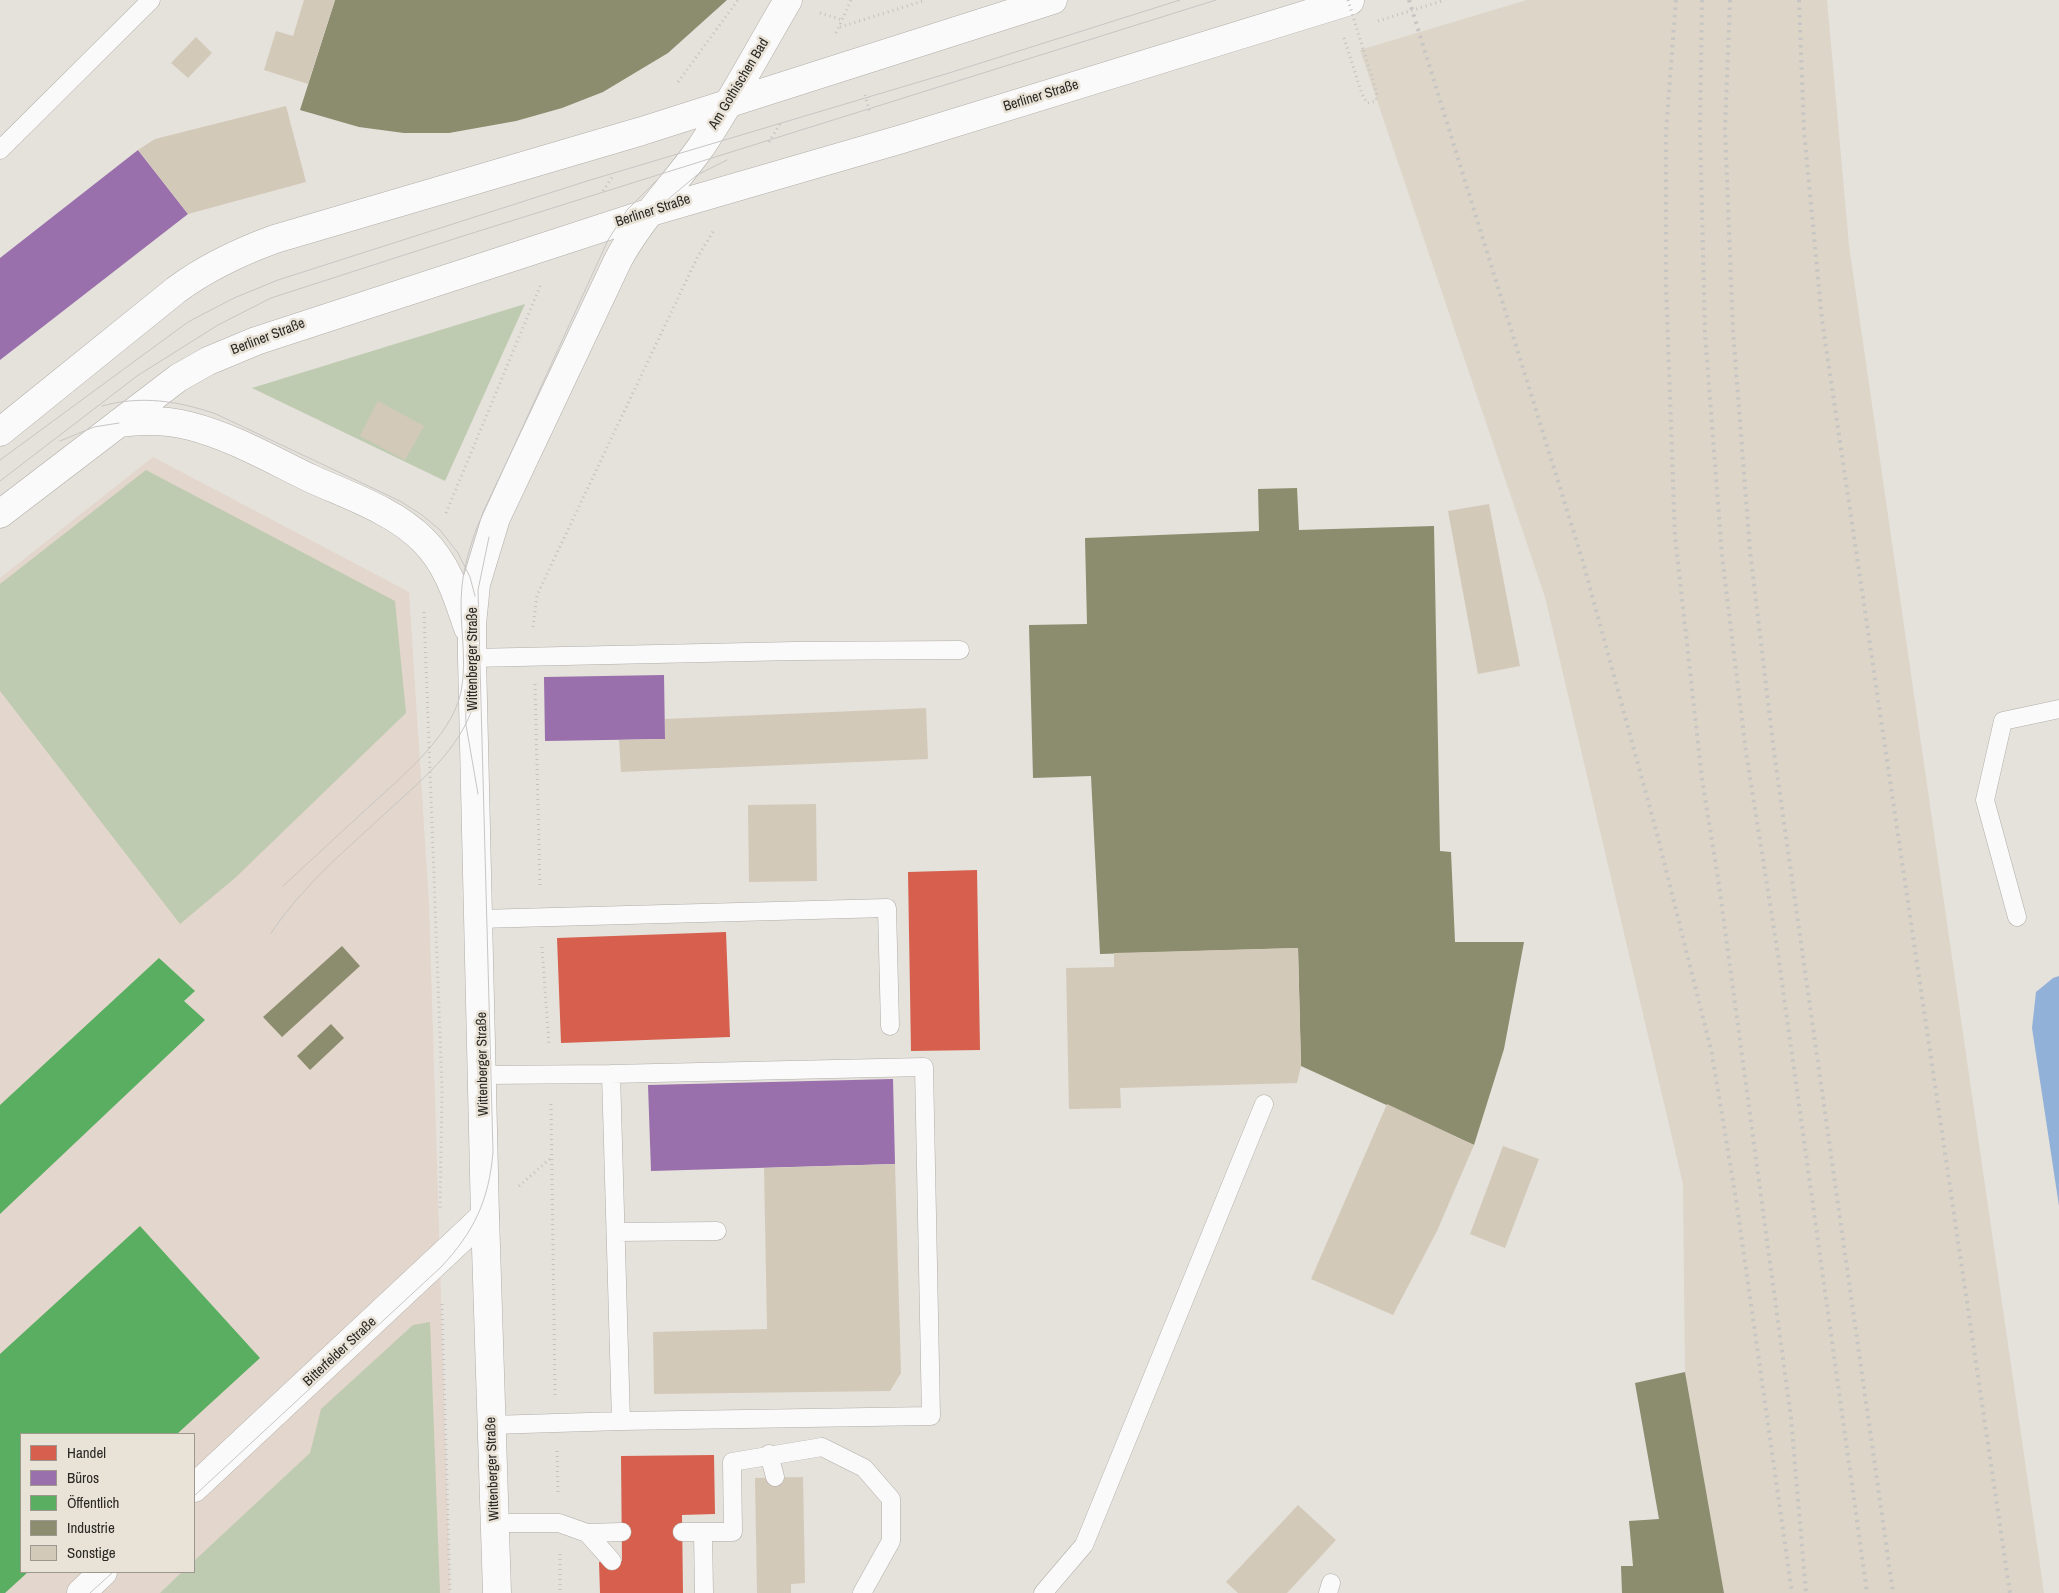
<!DOCTYPE html>
<html>
<head>
<meta charset="utf-8">
<style>
	body { margin:0 }
	#map { position:relative; width:2059px; height:1593px; overflow:hidden; background:#e5e1db; font-family:"Archivo Narrow",sans-serif }
	canvas { display:block }
	.legend { position:absolute; left:20px; top:1433px; width:175px; height:140px; box-sizing:border-box; background:#e9e2d7; border:1px solid #9d988f; margin:0; padding:6px 9px; list-style:none; font-size:15px; color:#2a2824 }
	.legend li { display:flex; align-items:center; gap:10px; height:25px }
	.legend b { width:25px; border:1px solid #9d988f }
</style>
</head>
<body>
<div id="map">
<canvas width="2059" height="1593"></canvas>
<ul class="legend">
<li><b style="height:14px;background:#d6604d"></b>Handel</li>
<li><b style="height:14px;background:#9970ab"></b>Büros</li>
<li><b style="height:14px;background:#5aae61"></b>Öffentlich</li>
<li><b style="height:14px;background:#8c8c6e"></b>Industrie</li>
<li><b style="height:14px;background:#d3c9b9"></b>Sonstige</li>
</ul>
</div>
<script>
const c = document.querySelector('canvas').getContext('2d');
c.lineJoin = 'round';
function fill(path, color) {
  c.fillStyle = color;
  c.fill(path, 'evenodd');
}
function stroke(path, color, width, dash) {
  c.strokeStyle = color;
  c.lineWidth = width;
  c.lineCap = dash ? 'butt' : 'round';
  c.setLineDash(dash || []);
  c.stroke(path);
}
function label(font, color, halo, rows, align = 'center') {
  c.font = font + ' "Archivo Narrow",sans-serif';
  c.lineWidth = 5;
  c.setLineDash([]);
  c.textBaseline = 'middle';
  c.strokeStyle = halo;
  c.fillStyle = color;
  for (const [text, x, y, turn = 0] of rows) {
    c.save();
    c.translate(x, y);
    c.rotate((+turn || 0) * Math.PI / 180);
    c.textAlign = isNaN(turn) ? turn : align;
    if (halo) c.strokeText(text, 0, 0);
    c.fillText(text, 0, 0);
    c.restore();
  }
}
fill(new Path2D(`
	M153,457L409,592L429,905L450,1593H0V578ZM21,1434H194V1572H21Z`), '#e3d6cc');
fill(new Path2D(`
	M1527,0H1827L1849,246L2044,1593H1724L1685,1372L1683,1184L1545,597L1360,50Z`), '#dcd5c8');
fill(new Path2D(`
	M525,304L445,481L252,388Z
	M146,470L395,601L406,713L235,878L180,924L0,691V584Z
	M430,1322L440,1593H160L182,1572H194V1561L310,1453L321,1409L413,1325Z`), '#bfcbb1');
fill(new Path2D(`
	M2059,976V1206L2032,1028L2036,992L2053,978Z`), '#92b1d8');
fill(new Path2D(`
	M977,870L980,1050L911,1051L908,872Z
	M726,932L730,1037L561,1043L557,938Z
	M714,1455L715,1514L682,1515L683,1593H600L599,1562L622,1561L621,1456Z`), '#d6604d');
fill(new Path2D(`
	M138,150L188,214L0,360V258Z
	M664,675L665,739L545,741L544,677Z
	M893,1079L895,1164L651,1171L648,1085Z`), '#9970ab');
fill(new Path2D(`
	M159,958L195,991L184,1001L205,1020L0,1214V1105Z
	M140,1226L260,1358L177,1434H21V1572H28L5,1593H0V1354Z`), '#5aae61');
fill(new Path2D(`
	M335,0H727L668,53L603,92L562,108L516,121L449,133H404L359,127L300,110Z
	M1297,488L1299,530L1434,526L1440,851L1451,852L1455,942H1524L1504,1049L1474,1145L1301,1066L1298,948L1100,954L1091,776L1033,778L1029,625L1087,624L1085,538L1259,531L1258,489Z
	M342,946L360,966L282,1037L263,1017Z
	M331,1024L344,1038L310,1070L297,1056Z
	M1685,1372L1724,1593H1622L1621,1566H1633L1629,1521L1659,1519L1635,1383Z`), '#8c8c6e');
fill(new Path2D(`
	M304,0H335L308,84L264,70L276,31L293,36Z
	M196,37L212,53L188,78L171,63Z
	M286,106L306,182L188,214L138,150L155,139Z
	M378,401L424,426L405,460L360,436Z
	M1489,504L1520,666L1478,674L1448,511Z
	M926,708L928,759L621,772L619,740L665,739V719Z
	M816,804L817,881L749,882L748,805Z
	M1298,948L1301,1066L1297,1083L1120,1088L1121,1108L1069,1109L1066,968L1114,967V953Z
	M1387,1104L1474,1145L1437,1231L1393,1315L1311,1279Z
	M1503,1146L1539,1159L1505,1248L1470,1234Z
	M895,1164L901,1373L890,1391L654,1394L653,1332L767,1329L764,1168Z
	M803,1477L805,1583L791,1584V1593H757L755,1478Z
	M1298,1505L1336,1540L1287,1593H1238L1226,1582Z`), '#d3c9b9');
const service = new Path2D(`
	M0,150L151,0
	M472,658L795,651L960,650
	M2017,917L1985,800L2003,721L2059,709
	M479,919L887,908L890,1026
	M611,1074L924,1067L931,1416L621,1421
	M483,1075L611,1074L621,1421L491,1425
	M616,1232L717,1231
	M769,1454L775,1477
	M495,1523H559L587,1533L622,1532
	M682,1532H703L704,1593
	M703,1532H733L732,1462L822,1447L864,1468L891,1499V1541L862,1593
	M587,1533L612,1561
	M1043,1593L1084,1545L1264,1104
	M1328,1593L1331,1583`);
const minor = new Path2D(`
	M194,1488L485,1216
	M81,1593L103,1572`);
const secondary = new Path2D(`
	M119,423C143,420 166,420 190,426C233,437 272,460 312,479C349,496 395,511 424,541C448,565 457,596 468,628
	M0,432L176,290C207,267 239,252 275,239L642,131L1053,0
	M0,514L178,378L208,361L256,341L654,211L902,139L1350,1
	M497,1593L485,1216L472,658V624L476,584L496,518L618,260C640,219 674,185 701,147C733,99 759,49 788,0`);
stroke(service, '#b0ada8', 19);
stroke(minor, '#b0ada8', 29);
stroke(secondary, '#b0ada8', 29);
stroke(new Path2D(`
	M820,13L843,20
	M1378,21L1445,0
	M840,27L926,0
	M836,33L851,0
	M1344,38L1362,94L1367,103L1376,101L1377,93L1363,49
	M678,82L738,0
	M865,95L870,113
	M769,142L780,124
	M603,191L613,176
	M446,513L541,284
	M424,612L442,1089L440,1210
	M533,627L537,595L697,258L714,230
	M535,684L540,888
	M542,947L549,1045
	M551,1104L555,1395
	M519,1186L552,1157
	M442,1304L450,1593
	M557,1451L558,1495
	M560,1554V1593`), '#c3c2c1', 3, [1, 4]);
stroke(service, '#fbfafa', 18);
stroke(minor, '#fbfafa', 28);
stroke(secondary, '#fbfafa', 28);
stroke(new Path2D(`
	M654,211L697,175L727,160
	M102,406C141,395 178,401 216,414L400,501L422,515L440,530L458,553L470,577L475,596
	M60,441L94,427L119,423
	M0,460L188,322L234,298L278,280L587,181L949,73L1180,0
	M0,481L137,376L218,325L271,298L460,237L1216,0
	M465,690L466,725L478,794
	M283,886C309,862 335,838 361,814C395,782 451,739 461,692C468,657 458,621 462,586C464,566 470,547 477,527L608,240L627,210L660,177
	M271,933C303,885 348,848 390,809C427,775 465,745 477,693
	M194,1496L441,1267C474,1232 489,1200 493,1152L478,590L489,537
	M90,1593L113,1572`), '#c7c6c4', 1);
stroke(new Path2D(`
	M1409,0L1583,562L1657,834L1712,1054L1737,1206L1792,1593
	M1676,0L1666,132V285L1675,536L1702,779L1719,885L1791,1418L1806,1593
	M1702,0L1700,129L1705,333L1722,556L1746,752L1779,961L1867,1593
	M1730,0L1725,129L1733,331L1750,551L1774,752L1893,1593
	M1799,0L1804,131L1822,320L2010,1593`), '#c7c6c4', 4, [2.5, 5]);
stroke(new Path2D(`
	M1348,0L1363,49`), '#c3c2c1', 3, [1, 4]);
label('14px', '#2a2824', '#e9e2d7', [
	["Am Gothischen Bad",739,84,-59],
	["Berliner Straße",1041,96,-17],
	["Berliner Straße",653,211,-18],
	["Berliner Straße",268,337,-21],
	["Wittenberger Straße",473,659,-90],
	["Wittenberger Straße",483,1064,-91],
	["Bitterfelder Straße",340,1352,-43],
	["Wittenberger Straße",493,1469,-92]
]);
</script>
</body>
</html>
